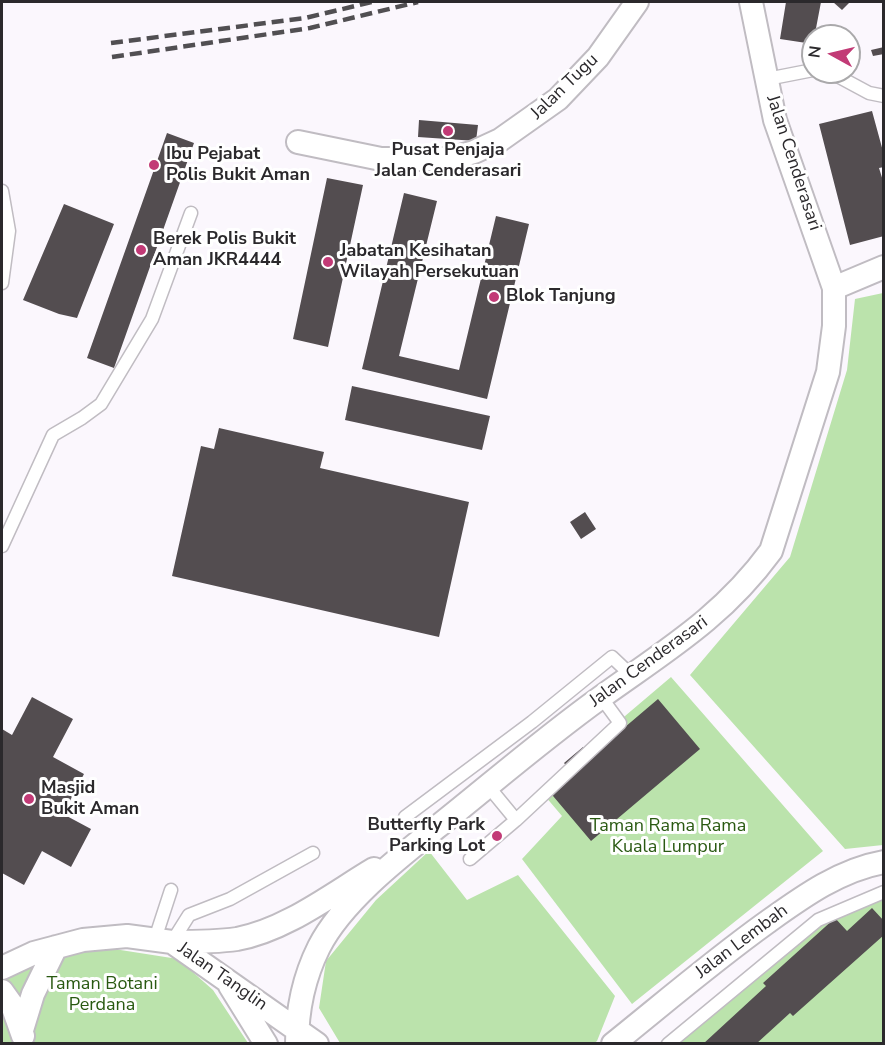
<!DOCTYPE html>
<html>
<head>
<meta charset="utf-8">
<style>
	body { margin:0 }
	#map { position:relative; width:885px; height:1045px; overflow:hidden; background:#fbf7fd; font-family:"Nunito Sans",sans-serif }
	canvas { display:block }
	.frame { position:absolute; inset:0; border:3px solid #2b292c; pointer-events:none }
	.north { position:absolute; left:801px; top:24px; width:60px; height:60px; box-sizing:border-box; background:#fff; border:2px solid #aaa9ab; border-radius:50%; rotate:278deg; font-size:16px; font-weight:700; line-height:24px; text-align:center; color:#2b292c }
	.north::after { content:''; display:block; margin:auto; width:21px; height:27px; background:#c23a76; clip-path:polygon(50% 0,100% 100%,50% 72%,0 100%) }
</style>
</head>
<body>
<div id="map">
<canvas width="885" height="1045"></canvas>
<div class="frame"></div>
<div class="north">N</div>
</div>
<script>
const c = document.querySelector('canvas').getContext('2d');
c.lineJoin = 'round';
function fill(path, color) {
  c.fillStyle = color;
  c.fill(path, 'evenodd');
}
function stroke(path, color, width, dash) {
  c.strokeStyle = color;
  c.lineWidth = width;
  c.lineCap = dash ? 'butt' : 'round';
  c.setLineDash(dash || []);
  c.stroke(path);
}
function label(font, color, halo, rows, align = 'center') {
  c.font = font + ' "Nunito Sans",sans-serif';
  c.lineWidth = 6;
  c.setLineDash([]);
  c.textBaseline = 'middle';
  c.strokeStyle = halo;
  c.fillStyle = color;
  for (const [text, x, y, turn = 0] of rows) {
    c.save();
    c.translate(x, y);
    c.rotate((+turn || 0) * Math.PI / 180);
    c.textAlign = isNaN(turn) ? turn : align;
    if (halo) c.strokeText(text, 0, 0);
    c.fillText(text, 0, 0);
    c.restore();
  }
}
fill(new Path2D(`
	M883,293V845L845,849L690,675L790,557L847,370L855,299Z
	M671,677L823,851L632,1004L522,859L562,816L539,789Z
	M429,851L467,900L518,875L615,996L597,1041L593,1044L340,1043L319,1008L326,961L376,900Z
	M883,894V1043L674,1044L835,912Z
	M95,946L178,959L213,990L248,1043L2,1044V981L57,955Z`), '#bbe3ac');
fill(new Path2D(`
	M786,2H821L813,44L780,39Z
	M833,2H850L842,10Z
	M884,47V54L873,56L871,50Z
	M872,111L884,155V167L879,168L884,184V236L850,245L819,124Z
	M419,120L478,125L476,141L418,137Z
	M167,133L194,143L114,368L87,358Z
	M327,178L363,185L328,347L293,339Z
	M404,193L437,201L399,356L459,370L496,216L529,224L487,399L362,369Z
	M64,204L114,224L77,318L59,314L23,300Z
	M352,386L490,416L482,450L345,420Z
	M219,428L324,452L320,468L469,502L439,637L172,576L201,446L214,449Z
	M585,512L596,529L581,539L570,522Z
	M32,697L73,719L53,757L84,774L63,814L91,829L71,867L42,851L24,885L2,873V729L12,735Z
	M658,699L700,749L591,841L548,790L571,771L564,763L583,747L591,756Z
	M872,908L884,921V935L793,1016L790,1013L756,1044H703L766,986L763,983L835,918L847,931Z`), '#534d50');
const lane = new Path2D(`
	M830,72L869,93L884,96
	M767,79L813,70
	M2,191L9,231L2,283
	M2,546L53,435L82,418L101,404L152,319L191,213
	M488,786L516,820L620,723L601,697
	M405,817L532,722L612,657L632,676
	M470,859L516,820
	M155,939L171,890
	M172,942L189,915L230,899L313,853
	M668,1044L818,920L884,892`);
const street = new Path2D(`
	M298,142L381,159H450L474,152L500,140L558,99L598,57L637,2
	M834,288L884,267
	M172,942C194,942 216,942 237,939C286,930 332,894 374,869
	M2,968L34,953L83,940L127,936L172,942L317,1044
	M230,986L266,1044
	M2,991L12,1005L23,1036
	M22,1030L33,994L56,947
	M297,1044C297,1010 304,977 319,947C342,902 397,859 436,828C490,785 543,739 600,698C665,651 722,618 771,551L828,372L834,326V288L775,120L751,2
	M613,1044C664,1003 713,961 766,923C801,898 839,870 884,862`);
stroke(lane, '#c0bcc2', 15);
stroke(street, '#c0bcc2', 26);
stroke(lane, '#fff', 12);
stroke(street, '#fff', 22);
stroke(new Path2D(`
	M111,43L305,18L372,2
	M112,57L310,28L418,2`), '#514f52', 4.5, [12, 6]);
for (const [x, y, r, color] of [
	[448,131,6,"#c23a76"],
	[154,165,6,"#c23a76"],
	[141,250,6,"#c23a76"],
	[328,262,6,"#c23a76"],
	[494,297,6,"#c23a76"],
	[29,799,6,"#c23a76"],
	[497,836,6,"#c23a76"]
]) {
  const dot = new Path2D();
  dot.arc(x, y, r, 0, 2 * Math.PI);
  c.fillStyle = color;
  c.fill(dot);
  stroke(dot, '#fff', 2);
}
label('18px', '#2b292c', '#fff', [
	["Jalan Tugu",565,87,-44],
	["Jalan Cenderasari",793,163,72],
	["Jalan Cenderasari",649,662,-36],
	["Jalan Lembah",742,942,-37],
	["Jalan Tanglin",222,977,35]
]);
label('bold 18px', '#2b292c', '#fff', [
	["Pusat Penjaja",448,151,"center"],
	["Jalan Cenderasari",448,172,"center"],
	["Ibu Pejabat",166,155],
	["Polis Bukit Aman",166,176],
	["Berek Polis Bukit",153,240],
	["Aman JKR4444",153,261],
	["Jabatan Kesihatan",340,252],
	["Wilayah Persekutuan",340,273],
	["Blok Tanjung",506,297],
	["Masjid",41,789],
	["Bukit Aman",41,810],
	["Butterfly Park",485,826,"right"],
	["Parking Lot",485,847,"right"]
], 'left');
label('18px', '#295911', '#fff', [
	["Taman Rama Rama",668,827],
	["Kuala Lumpur",668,848],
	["Taman Botani",102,985],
	["Perdana",102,1006]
]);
</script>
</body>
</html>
